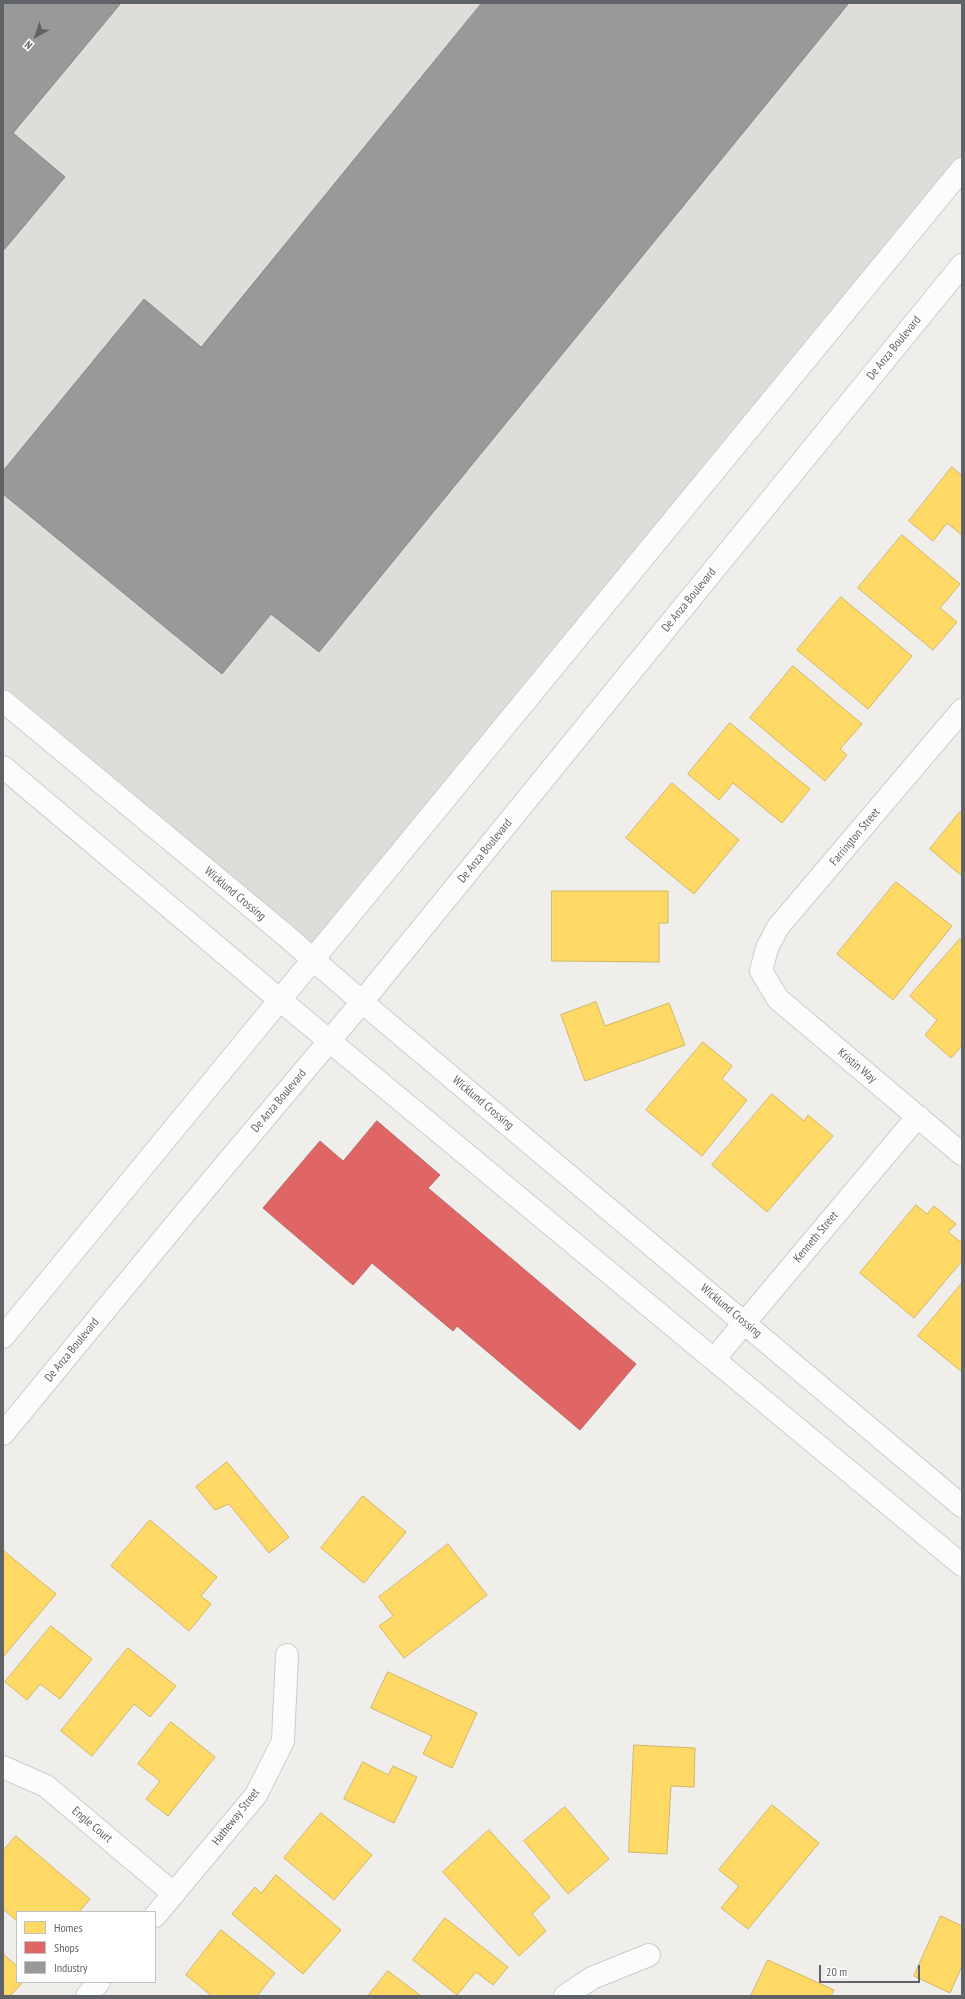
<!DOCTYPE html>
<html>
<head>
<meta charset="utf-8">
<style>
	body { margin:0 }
	#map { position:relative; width:965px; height:1999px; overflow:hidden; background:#efeeea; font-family:"PT Sans Narrow",sans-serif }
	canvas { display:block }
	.frame { position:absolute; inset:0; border:4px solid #5f6368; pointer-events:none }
	.legend { position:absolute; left:16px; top:1911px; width:140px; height:72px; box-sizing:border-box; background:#fff; border:1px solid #bfc1c3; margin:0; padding:5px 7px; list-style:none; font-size:12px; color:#5f6368 }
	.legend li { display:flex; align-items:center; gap:8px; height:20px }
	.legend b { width:20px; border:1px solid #bfc1c3 }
	.north { position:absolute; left:16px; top:16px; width:40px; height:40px; -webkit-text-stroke:3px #fff; paint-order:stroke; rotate:220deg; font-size:11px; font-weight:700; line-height:16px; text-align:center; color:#5f6368 }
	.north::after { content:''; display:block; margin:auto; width:14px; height:18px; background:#5f6368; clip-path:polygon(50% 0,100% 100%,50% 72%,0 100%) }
	.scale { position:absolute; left:819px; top:1965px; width:101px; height:18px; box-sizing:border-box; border:2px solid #5f6368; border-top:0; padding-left:5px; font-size:12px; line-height:14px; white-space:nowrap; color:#5f6368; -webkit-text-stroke:3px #fff; paint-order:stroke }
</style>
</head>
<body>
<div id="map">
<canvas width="965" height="1999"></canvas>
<div class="frame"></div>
<ul class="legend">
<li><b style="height:11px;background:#ffd966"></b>Homes</li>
<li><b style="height:11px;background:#e06666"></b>Shops</li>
<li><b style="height:11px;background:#999"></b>Industry</li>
</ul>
<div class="north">N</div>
<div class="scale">20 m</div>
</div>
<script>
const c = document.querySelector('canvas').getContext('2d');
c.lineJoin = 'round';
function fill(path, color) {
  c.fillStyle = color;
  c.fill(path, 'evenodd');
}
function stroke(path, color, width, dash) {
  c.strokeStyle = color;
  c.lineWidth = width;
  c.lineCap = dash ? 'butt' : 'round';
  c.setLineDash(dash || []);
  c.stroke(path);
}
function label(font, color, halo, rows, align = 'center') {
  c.font = font + ' "PT Sans Narrow",sans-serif';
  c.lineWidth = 4;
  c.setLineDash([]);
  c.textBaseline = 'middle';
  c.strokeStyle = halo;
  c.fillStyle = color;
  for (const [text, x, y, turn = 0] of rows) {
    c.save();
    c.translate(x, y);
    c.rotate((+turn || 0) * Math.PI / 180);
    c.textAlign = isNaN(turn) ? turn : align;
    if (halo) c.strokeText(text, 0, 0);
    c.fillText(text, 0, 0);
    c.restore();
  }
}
fill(new Path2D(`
	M3,3H962V156L312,944L3,687Z`), '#dfddda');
const homes = new Path2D(`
	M952,467L962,476V535L947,523L933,541L909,521Z
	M902,535L960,584L940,608L957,622L933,650L858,588Z
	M841,597L912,656L868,709L797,650Z
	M793,666L862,724L840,749L847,755L825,781L750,718Z
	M730,723L810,789L782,823L733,783L719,800L688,774Z
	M672,783L739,840L694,894L626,838Z
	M960,812L962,814V876L930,849Z
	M896,882L952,926L893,1000L837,954Z
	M552,891H668V923H659V962L552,961Z
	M960,939L962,940V1046L951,1058L925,1035L937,1020L910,996Z
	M596,1002L605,1026L669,1003L685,1045L585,1081L561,1015Z
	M703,1042L732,1066L722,1079L747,1100L702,1156L646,1110Z
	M772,1094L804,1121L808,1115L833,1136L767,1212L712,1165Z
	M916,1205L927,1214L934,1206L956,1224L948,1232L962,1243V1261L914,1318L860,1273Z
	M962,1283V1372L918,1336Z
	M227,1462L289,1537L269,1553L229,1504L215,1510L196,1487Z
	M363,1496L406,1532L364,1583L321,1548Z
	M150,1520L217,1577L201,1596L211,1604L189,1631L111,1566Z
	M448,1544L487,1595L404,1658L379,1626L393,1616L379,1597Z
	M4,1551L56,1594L3,1657V1552Z
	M51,1626L92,1659L60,1699L40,1684L27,1700L5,1682Z
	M128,1648L176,1686L150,1717L134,1704L92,1756L61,1731Z
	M388,1672L477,1713L452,1768L423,1754L432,1736L371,1708Z
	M171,1722L215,1757L168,1816L146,1799L160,1781L138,1764Z
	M634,1745L695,1748L694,1787L671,1786L667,1854L629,1852Z
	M363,1762L388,1775L393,1766L417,1777L394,1823L344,1799Z
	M772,1805L819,1843L748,1929L721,1908L739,1886L719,1870Z
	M565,1807L609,1859L568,1894L524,1841Z
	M321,1813L372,1855L334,1900L284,1858Z
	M489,1830L550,1897L532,1914L546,1931L519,1956L443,1872Z
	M16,1836L90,1899L79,1912H17V1921L3,1909V1851Z
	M276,1875L341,1930L303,1974L232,1914L255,1887L261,1893Z
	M941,1916L962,1926V1966L950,1993L914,1976Z
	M445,1918L508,1967L493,1985L476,1972L457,1995L413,1960Z
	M221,1930L275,1973L257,1996H212L186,1975Z
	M3,1954L17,1966V1982H23L10,1996H3Z
	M768,1960L834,1990L831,1996H751Z
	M388,1971L421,1996H368Z`);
fill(homes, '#ffd966');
stroke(homes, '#cfb667', 1);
const shops = new Path2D(`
	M377,1121L440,1175L428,1188L636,1364L580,1430L457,1326L453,1331L372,1263L353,1285L263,1208L320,1141L343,1161Z`);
fill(shops, '#e06666');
stroke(shops, '#b96567', 1);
const industry = new Path2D(`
	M3,3H121L13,133L65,177L3,251Z
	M482,3H849L319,652L271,614L222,674L3,494V471L144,299L201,347Z`);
fill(industry, '#999');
stroke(industry, '#88898a', 1);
const minor = new Path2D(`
	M3,701L284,934L362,1002L962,1506
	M962,710L778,927L767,948L761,971L778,999L962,1154
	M3,767L280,1000L962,1565
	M3,1337L962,169
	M715,1358L918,1116
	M3,1434L189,1208L362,1002L962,265
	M3,1767L46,1786L174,1894
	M155,1916L256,1795L283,1741L287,1655
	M87,1996L99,1982
	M565,1996L592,1978L649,1955`);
stroke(minor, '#cbcccc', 24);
stroke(minor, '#fdfcfc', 22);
label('12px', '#5f6368', '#fff', [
	["De Anza Boulevard",894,348,-51],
	["De Anza Boulevard",689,600,-51],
	["Farrington Street",855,837,-50],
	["De Anza Boulevard",485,851,-51],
	["Wicklund Crossing",235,894,40],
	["Kristin Way",857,1066,40],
	["De Anza Boulevard",279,1101,-50],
	["Wicklund Crossing",483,1103,40],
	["Kenneth Street",816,1237,-50],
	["Wicklund Crossing",731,1311,40],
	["De Anza Boulevard",72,1350,-51],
	["Hatheway Street",236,1817,-52],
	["Engle Court",92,1825,40]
]);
</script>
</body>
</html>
